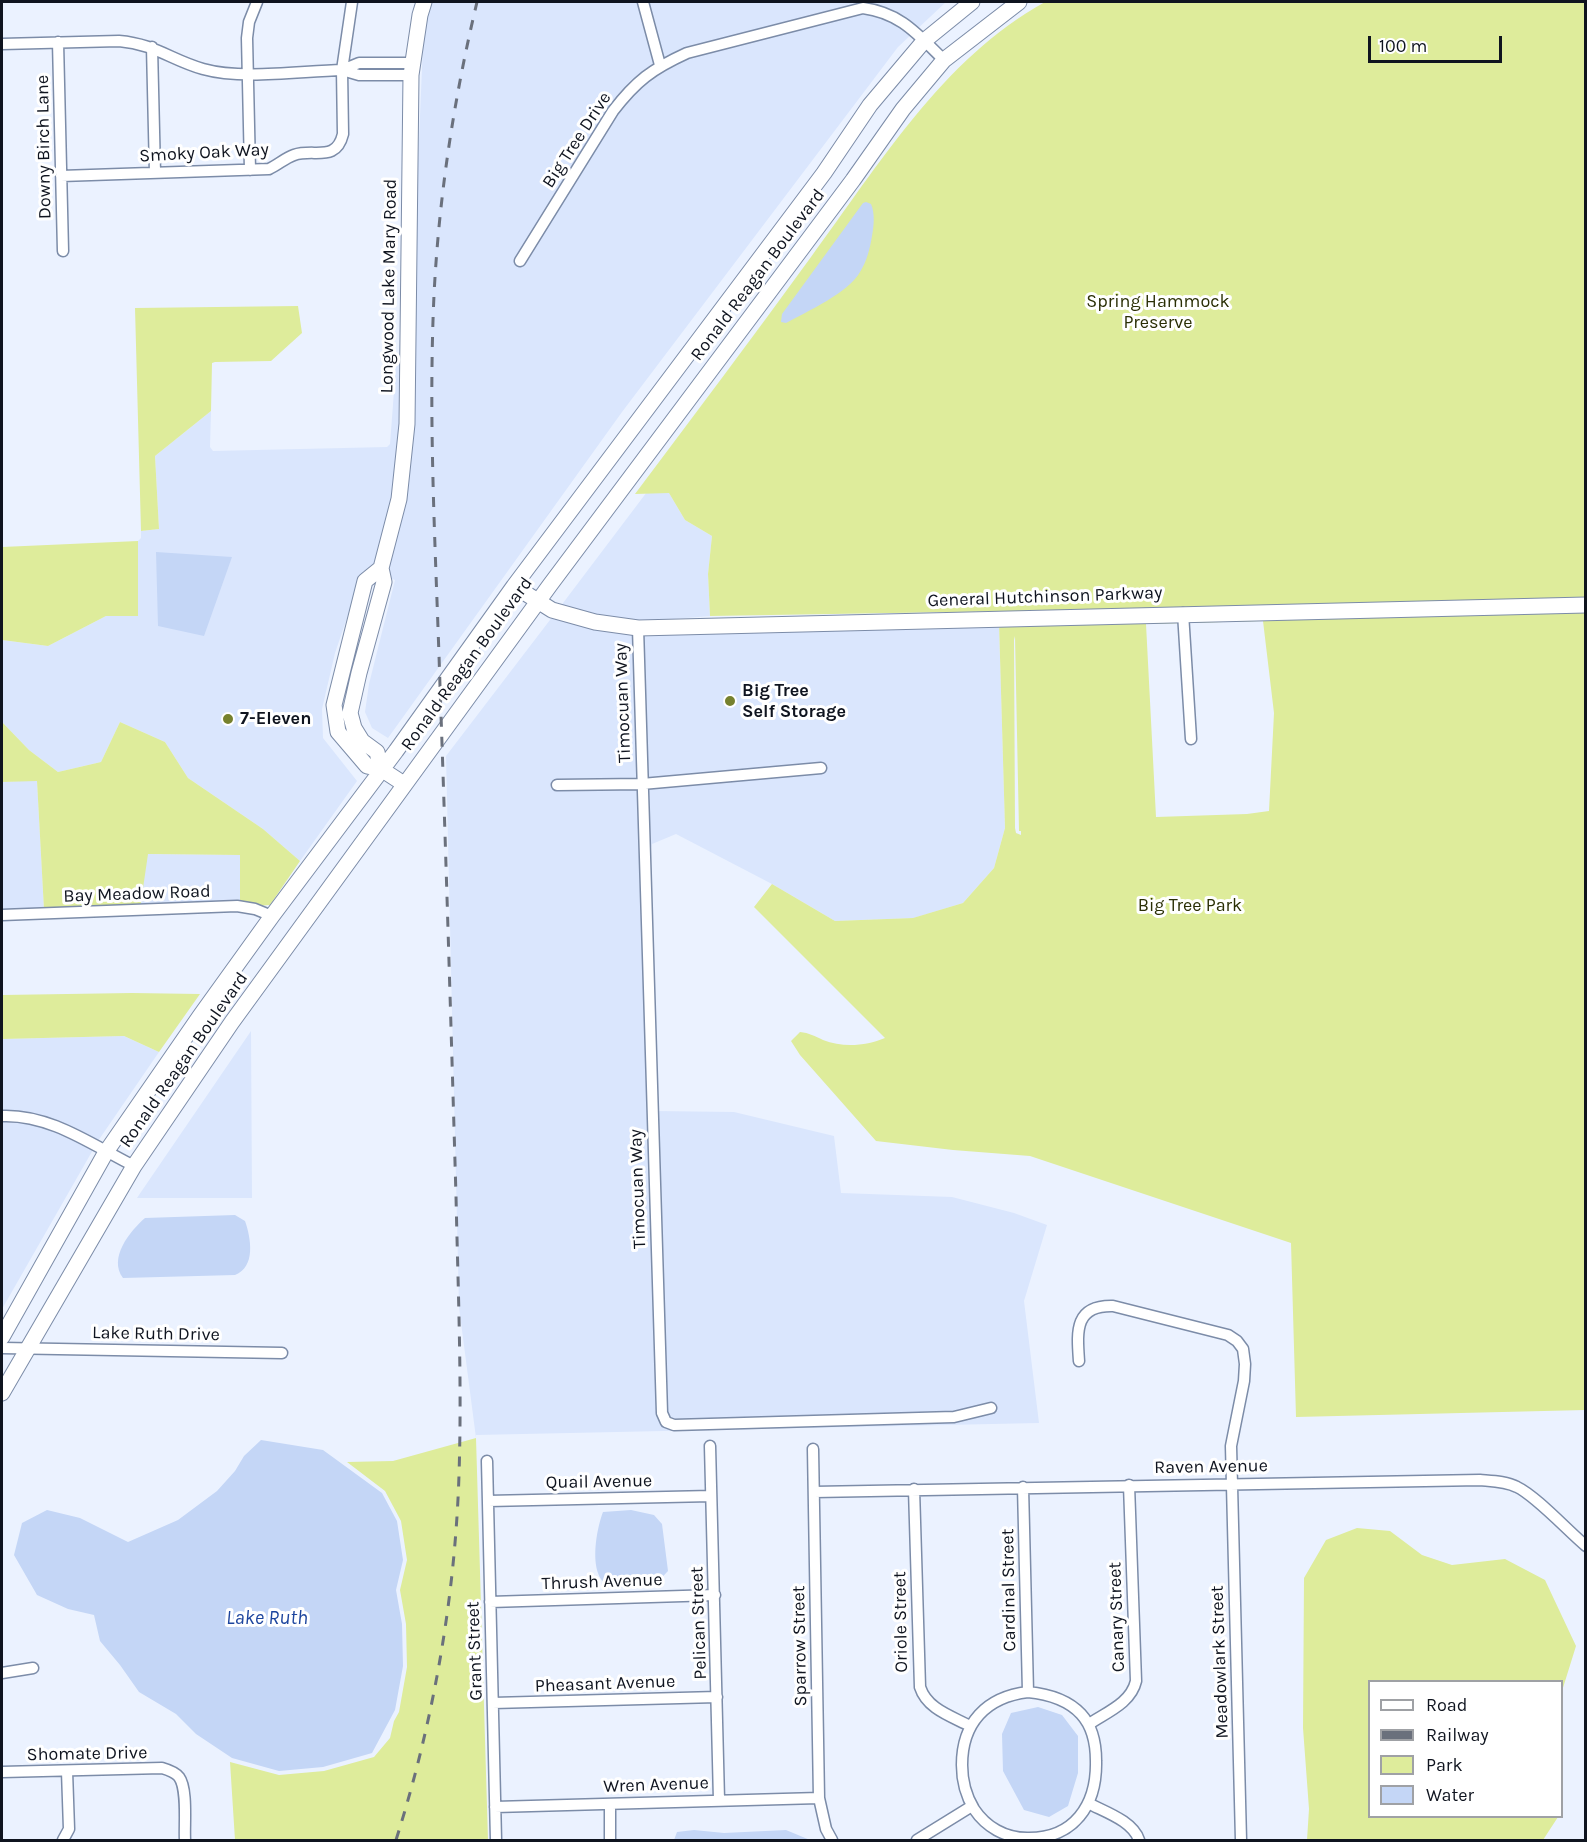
<!DOCTYPE html>
<html>
<head>
<meta charset="utf-8">
<style>
	body { margin:0 }
	#map { position:relative; width:1587px; height:1842px; overflow:hidden; background:#ebf2ff; font-family:Karla,sans-serif }
	canvas { display:block }
	.frame { position:absolute; inset:0; border:3px solid #0f141f; pointer-events:none }
	.legend { position:absolute; left:1368px; top:1680px; width:195px; height:138px; box-sizing:border-box; background:#fff; border:2px solid #9fa1a5; margin:0; padding:8px 10px; list-style:none; font-size:18px; color:#0f141f }
	.legend li { display:flex; align-items:center; gap:12px; height:30px }
	.legend b { width:30px; border:2px solid #9fa1a5 }
	.scale { position:absolute; left:1368px; top:36px; width:134px; height:27px; box-sizing:border-box; border:3px solid #0f141f; border-top:0; padding-left:8px; font-size:18px; line-height:21px; white-space:nowrap; color:#0f141f; -webkit-text-stroke:4px #fff; paint-order:stroke }
</style>
</head>
<body>
<div id="map">
<canvas width="1587" height="1842"></canvas>
<div class="frame"></div>
<ul class="legend">
<li><b style="height:8px;background:#fff"></b>Road</li>
<li><b style="height:8px;background:#6a707c"></b>Railway</li>
<li><b style="height:16px;background:#deec9b"></b>Park</li>
<li><b style="height:16px;background:#c4d6f6"></b>Water</li>
</ul>
<div class="scale">100 m</div>
</div>
<script>
const c = document.querySelector('canvas').getContext('2d');
c.lineJoin = 'round';
function fill(path, color) {
  c.fillStyle = color;
  c.fill(path, 'evenodd');
}
function stroke(path, color, width, dash) {
  c.strokeStyle = color;
  c.lineWidth = width;
  c.lineCap = dash ? 'butt' : 'round';
  c.setLineDash(dash || []);
  c.stroke(path);
}
function label(font, color, halo, rows, align = 'center') {
  c.font = font + ' Karla,sans-serif';
  c.lineWidth = 6;
  c.setLineDash([]);
  c.textBaseline = 'middle';
  c.strokeStyle = halo;
  c.fillStyle = color;
  for (const [text, x, y, turn = 0] of rows) {
    c.save();
    c.translate(x, y);
    c.rotate((+turn || 0) * Math.PI / 180);
    c.textAlign = isNaN(turn) ? turn : align;
    if (halo) c.strokeText(text, 0, 0);
    c.fillText(text, 0, 0);
    c.restore();
  }
}
fill(new Path2D(`
	M428,2H946L898,47L622,412L388,738L372,728L365,712L369,684L395,580L387,577L386,571L404,499L424,20Z
	M396,365H403L402,423L395,498L377,564L368,572L363,571L335,653L322,709L323,738L357,781L300,861L263,829L188,778L165,742L120,722L101,762L58,772L29,750L2,722V640L48,646L106,616H138V541L141,538V531L159,529L155,456L211,411L210,447L213,451L387,447L390,444Z
	M659,476L685,520L712,536L708,574L710,616L638,622L599,619L560,607Z
	M553,616L597,629L999,623L1005,828L994,868L963,903L914,918L835,921L772,884L676,834L652,844L646,875L654,1111L734,1112L834,1136L841,1193L952,1197L1014,1213L1047,1225L1024,1301L1039,1423L476,1435V1438L459,1307L446,756Z
	M37,780L44,910L2,911V782Z
	M147,854L241,855L240,907L140,909Z
	M251,1031L252,1198H137L141,1192Z
	M124,1036L159,1052L98,1141L2,1309V1039Z`), '#dae6fd');
fill(new Path2D(`
	M1045,2H1585V1410L1296,1417L1291,1243L1030,1156L953,1150L876,1141L800,1055L791,1041L800,1032C809,1033 815,1036 823,1040C843,1048 866,1046 885,1038L754,907L772,884L835,921L913,918L963,903L994,868L1005,828L999,623H1015L1014,611L710,616L708,574L712,536L685,520L669,493L635,494C694,415 753,337 811,257C879,165 942,59 1045,2ZM1263,621L1274,713L1269,811L1247,814L1156,817L1146,624ZM1015,636L1019,831H1021V835L1016,833L1015,828L1014,640Z
	M298,306L302,333L271,361L215,362L212,363L211,411L155,456L159,529L141,531L135,308Z
	M138,541V616H106L48,646L2,640V547Z
	M2,722L29,750L58,772L101,762L120,722L165,742L188,778L263,829L300,861L270,905L240,907V855L148,854L140,909L44,910L37,781L2,782Z
	M132,993L200,994L159,1052L124,1036L2,1039V995Z
	M476,1438L488,1840H235L230,1762L279,1775L324,1771L374,1757L390,1738L394,1721L399,1712L407,1667L406,1624L400,1590L407,1560L401,1521L385,1491L347,1462L393,1461Z
	M1357,1528L1390,1531L1422,1555L1452,1565L1505,1559L1545,1580L1576,1646L1562,1691V1682H1370V1816L1558,1817L1543,1840H1307L1309,1809L1303,1728L1304,1578L1326,1540Z`), '#deec9b');
fill(new Path2D(`
	M866,202L871,204C875,213 874,226 872,236C870,248 867,261 860,272C848,293 808,311 786,323L781,322L782,314L863,203Z
	M156,552L232,557L204,636L158,626Z
	M235,1215L245,1221C251,1238 256,1267 235,1275L123,1278C108,1258 130,1231 145,1218Z
	M261,1440L323,1450L382,1493L397,1521L403,1560L396,1590L402,1624L403,1666L395,1710L372,1753L323,1767L279,1771L232,1758L196,1734L176,1714L139,1692L120,1665L100,1641L94,1615L68,1609L37,1595L14,1555L22,1523L47,1510L80,1518L128,1542L178,1520L217,1491L235,1471L244,1456Z
	M631,1510L654,1515L662,1524L668,1571L652,1588C639,1587 626,1589 614,1587C586,1583 596,1530 603,1512Z
	M1038,1707L1062,1715L1078,1736V1773L1068,1806L1049,1817L1024,1810L1003,1771L1002,1734L1011,1713Z
	M694,1830L724,1833L786,1830L810,1840H674L677,1832Z`), '#c4d6f6');
const street = new Path2D(`
	M643,2L660,65
	M58,42L63,251
	M2,44L119,41C155,44 171,60 203,69C242,80 300,71 342,70L359,63H412
	M152,47L155,173
	M342,70L359,75H411
	M250,170L247,38L249,22L257,2
	M61,176L269,169C278,165 285,158 294,155C314,148 336,163 343,134L342,70L352,2
	M520,261L613,111C636,81 652,69 687,53L863,8C901,13 918,35 944,60
	M1183,613L1191,739
	M638,628L662,1413L666,1422L674,1425L954,1417L991,1408
	M557,785L642,784L821,768
	M2,915L237,906L255,909L272,916
	M2,1116C50,1114 92,1145 134,1166
	M2,1348L282,1353
	M1079,1361C1077,1332 1074,1305 1113,1306L1228,1335L1237,1341L1243,1349L1245,1364L1244,1381L1231,1446L1241,1840
	M710,1446L719,1800
	M813,1449L819,1798L826,1829L832,1840
	M487,1461L496,1840
	M1023,1487L1028,1692
	M914,1489L920,1687C927,1709 951,1716 970,1726
	M814,1492L1480,1480C1492,1481 1506,1481 1517,1487C1536,1496 1568,1531 1586,1546
	M488,1501L711,1496
	M490,1602L715,1595
	M2,1673L33,1668
	M1028,1692C1048,1694 1067,1699 1081,1714C1093,1727 1096,1744 1096,1761C1097,1805 1074,1839 1027,1838C1005,1838 986,1827 974,1809C966,1796 962,1780 962,1765C962,1723 986,1697 1028,1692Z
	M493,1703L717,1697
	M1089,1724C1107,1712 1131,1703 1136,1681L1129,1485
	M2,1772L162,1768C169,1770 175,1772 179,1777C188,1789 184,1826 185,1840
	M1088,1803C1105,1812 1133,1821 1139,1840
	M495,1807L819,1798
	M63,1840L69,1829L67,1771
	M610,1840V1804
	M917,1840L972,1806`);
const secondary = new Path2D(`
	M381,568L365,581L334,705L338,732L367,766L381,769L404,784
	M514,586L552,610L595,622L638,628L1586,605
	M381,769L377,752L362,741L354,728L350,713L359,673L384,582L381,568L399,499L407,424L411,75L420,15L424,2
	M2,1337L106,1152L200,1016L272,916L396,751L514,586L824,173L870,105L924,41L972,2
	M2,1393L134,1166L232,1022L550,585L853,180L903,109L944,60L1019,2`);
stroke(street, '#7c8ca8', 13);
stroke(secondary, '#7c8ca8', 17);
stroke(street, '#fff', 10);
stroke(secondary, '#fff', 15);
stroke(new Path2D(`
	M396,1840C433,1723 455,1599 459,1475C462,1382 458,1289 456,1196C451,1026 446,856 440,686C436,556 428,425 434,295C439,196 454,98 477,2`), '#6a707c', 3, [10, 10]);
for (const [x, y, r, color] of [
	[730,701,6,"#76812e"],
	[228,719,6,"#76812e"]
]) {
  const dot = new Path2D();
  dot.arc(x, y, r, 0, 2 * Math.PI);
  c.fillStyle = color;
  c.fill(dot);
  stroke(dot, '#fff', 2);
}
label('18px', '#0f141f', '#fff', [
	["Big Tree Drive",577,140,-57],
	["Downy Birch Lane",44,147,-91],
	["Smoky Oak Way",204,153,-3],
	["Ronald Reagan Boulevard",758,275,-53],
	["Longwood Lake Mary Road",389,286,-89],
	["General Hutchinson Parkway",1045,597,-2],
	["Ronald Reagan Boulevard",467,664,-54],
	["Timocuan Way",623,703,-92],
	["Bay Meadow Road",137,894,-2],
	["Ronald Reagan Boulevard",184,1060,-55],
	["Timocuan Way",638,1189,-92],
	["Lake Ruth Drive",156,1334,1],
	["Raven Avenue",1211,1467,-1],
	["Quail Avenue",599,1482,-1],
	["Thrush Avenue",602,1582,-2],
	["Cardinal Street",1009,1590,-91],
	["Canary Street",1117,1617,-92],
	["Oriole Street",901,1622,-91],
	["Pelican Street",699,1623,-92],
	["Sparrow Street",800,1646,-91],
	["Grant Street",475,1651,-92],
	["Meadowlark Street",1220,1662,-92],
	["Pheasant Avenue",605,1684,-2],
	["Shomate Drive",87,1754,-1],
	["Wren Avenue",656,1785,-2]
]);
label('18px', '#2a2f05', '#fff', [
	["Spring Hammock",1158,302],
	["Preserve",1158,323],
	["Big Tree Park",1190,906]
]);
label('bold 18px', '#0f141f', '#fff', [
	["Big Tree",742,691],
	["Self Storage",742,712],
	["7-Eleven",240,719]
], 'left');
label('italic 20px', '#1d459e', '#fff', [
	["Lake Ruth",267,1618]
]);
</script>
</body>
</html>
